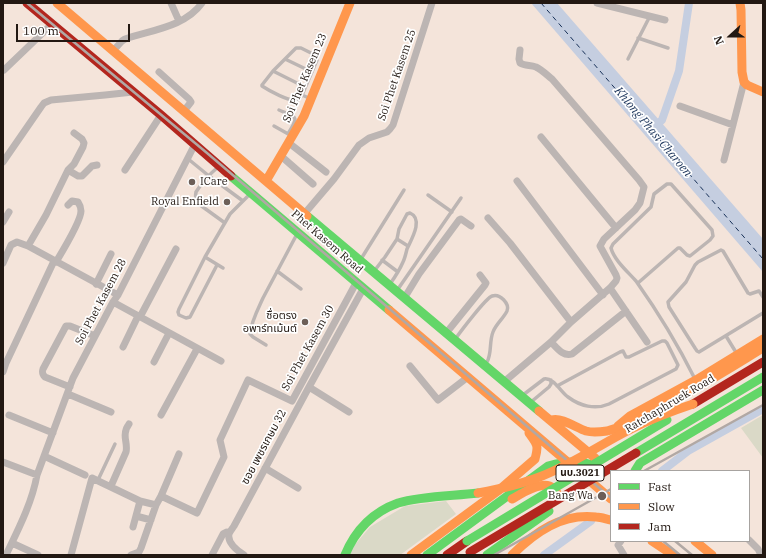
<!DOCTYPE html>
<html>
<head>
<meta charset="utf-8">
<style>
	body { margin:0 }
	#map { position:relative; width:766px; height:558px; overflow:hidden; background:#f4e4da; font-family:"IBM Plex Serif",serif }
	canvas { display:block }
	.frame { position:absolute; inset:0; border:4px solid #221812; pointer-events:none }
	.legend { position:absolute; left:610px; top:470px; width:140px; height:72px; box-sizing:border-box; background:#fff; border:1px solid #a7a3a0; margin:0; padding:5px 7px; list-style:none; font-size:12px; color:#221812 }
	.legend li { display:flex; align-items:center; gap:8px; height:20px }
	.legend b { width:20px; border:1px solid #a7a3a0 }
	.north { position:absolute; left:710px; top:16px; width:40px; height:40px; -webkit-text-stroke:3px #fff; paint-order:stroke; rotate:249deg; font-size:11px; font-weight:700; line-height:16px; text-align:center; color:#221812 }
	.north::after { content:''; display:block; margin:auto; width:14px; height:18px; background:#221812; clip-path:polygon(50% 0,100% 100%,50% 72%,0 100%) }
	.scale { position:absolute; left:16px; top:24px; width:114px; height:18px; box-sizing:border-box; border:2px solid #221812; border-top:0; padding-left:5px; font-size:12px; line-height:14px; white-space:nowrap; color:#221812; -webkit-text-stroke:3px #fff; paint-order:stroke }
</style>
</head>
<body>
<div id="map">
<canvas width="766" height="558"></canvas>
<div class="frame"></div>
<ul class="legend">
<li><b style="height:5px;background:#63d668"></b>Fast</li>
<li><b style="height:5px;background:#ff974d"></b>Slow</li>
<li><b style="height:5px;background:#b3261e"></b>Jam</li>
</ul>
<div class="north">N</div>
<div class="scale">100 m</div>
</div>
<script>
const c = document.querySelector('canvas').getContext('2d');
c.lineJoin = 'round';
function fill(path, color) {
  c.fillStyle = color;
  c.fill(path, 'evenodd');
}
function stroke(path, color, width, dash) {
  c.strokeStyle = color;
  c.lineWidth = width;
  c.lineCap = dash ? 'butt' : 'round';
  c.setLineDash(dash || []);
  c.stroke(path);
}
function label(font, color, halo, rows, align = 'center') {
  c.font = font + ' "IBM Plex Serif","Noto Sans Thai",serif';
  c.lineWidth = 3.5;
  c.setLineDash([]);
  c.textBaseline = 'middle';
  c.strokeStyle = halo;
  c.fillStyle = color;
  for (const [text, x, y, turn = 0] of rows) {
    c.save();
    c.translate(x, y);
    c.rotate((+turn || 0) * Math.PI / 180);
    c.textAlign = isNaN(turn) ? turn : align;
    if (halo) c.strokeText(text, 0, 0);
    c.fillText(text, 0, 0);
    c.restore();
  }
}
fill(new Path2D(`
	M763,415V458L741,428Z
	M446,501L456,514L400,555H346L370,527L405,506Z`), '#dad9c7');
fill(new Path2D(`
	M531,3H557L763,239V272Z`), '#c5cee0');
stroke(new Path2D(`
	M653,128L662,120L679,71L689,3
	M662,471L688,451L763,409
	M544,555L591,521`), '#c5cee0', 8);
stroke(new Path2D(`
	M541,3L763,259`), '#183158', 1, [5, 4]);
stroke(new Path2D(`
	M638,38L668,48
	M285,59L312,72
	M628,59L650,16
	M273,71L305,87
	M302,95L317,60L315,55L301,48H296L273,71L262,85V86C268,90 291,103 298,100C300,99 300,97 302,95L309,98
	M279,110C298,118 299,116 288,134
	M274,126L290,135
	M187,158L209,176L243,201
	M218,167C211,173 201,184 196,192C195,196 196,199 196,202L225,223
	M428,195L452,212
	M397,239L408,246
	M205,257L223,268
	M361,259L404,190
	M382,260L398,272
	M217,265L190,317L186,318L179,315L178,312L179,309L205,257L230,214L249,195
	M375,270L385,257L397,239L399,229L407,214L410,213C424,219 411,240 407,249C406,253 405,258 403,262C400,269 395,277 390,284
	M277,271L301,289
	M638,283L678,248H680L687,255L690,256L710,240L713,236L712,230L671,184H667L654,194L651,207L613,244L611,248C614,260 628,272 636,281C658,312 678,345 695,379
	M398,289L461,198
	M763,297L759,291L750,294L748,293L723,251L721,250L698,262L695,265L686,282L668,302L669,307L695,348L697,351L699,352L763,313
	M726,336L737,354
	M456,338C461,331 486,298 492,296C500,293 510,304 507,311C503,319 496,324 493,332C489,342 492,353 487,362
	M266,345L253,337L250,334C251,322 258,309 263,298C274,277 286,255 297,234
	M523,395L544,379C553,377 561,392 568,397C580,406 595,410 609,404L676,369L678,365L667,343L665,341H662L629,357H626L623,351L620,352L557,386
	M531,402L549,387L551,384V380
	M98,480L115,444`), '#bcb5b3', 3.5);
stroke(new Path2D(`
	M171,3L179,21
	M597,3L665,20
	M113,51L122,41L125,39C151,30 185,27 202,3
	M4,70L52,24
	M159,72L189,99L191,102L184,111
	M680,106L733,125
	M541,137L616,228
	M289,143L326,172
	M281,156L313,184
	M724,160L744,82
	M3,162L41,107L44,103L51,100L105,95L133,92
	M68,170L78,176H82L92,166L97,165
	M125,170L161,115
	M517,181L603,295
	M305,213L334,179L359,145L369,138L387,132L390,129L393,125L432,3
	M488,218L510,243L571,322
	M3,222L9,212
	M28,246L46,215L68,170L74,164L83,147L84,143L82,139L74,133
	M56,262C62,252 81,221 81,211C81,207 80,205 78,202L72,201L68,205
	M3,263L11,245L17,242L28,246L118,295
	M96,284L111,254
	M610,288L647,342
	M405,297L419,274L459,220L461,219L471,226
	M113,302L221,361
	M140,317L176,249
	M447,332L485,285L486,283L480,275
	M551,342C557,348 563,357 572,354L626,311
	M123,347L138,316
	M154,362L169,333
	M410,366L438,400L468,377
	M3,372L6,363L54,261
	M505,381L551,342L571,322L610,288L616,281L617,278L616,275L600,246L604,239L635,210L640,203L644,187L639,180L552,79C547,75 542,70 536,67C530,65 525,66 520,63L519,59L520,50
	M70,387L45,377C42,374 42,372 43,369L66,326H70L95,336
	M309,387L349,412
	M68,394L111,412
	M9,415L53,433
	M161,415L197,349
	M44,456L85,475
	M3,462L37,475
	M265,468L298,488
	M111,486L126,452C128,444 123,437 126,430C126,428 128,426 129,424
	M161,496L179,454
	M136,516L151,520
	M133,527L140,501
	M749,540L758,549L761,555
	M621,541L618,545L624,555
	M12,543L38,555
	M6,555C18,530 32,503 37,475L73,378L113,302L118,295L195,144
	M71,555L92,478L140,501L156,505L161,496L197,513L224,457L220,440L248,380L292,401L356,283
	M131,555L139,552L141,548L156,505
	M212,555L223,534L227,532L229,533
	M244,555C238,551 227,543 229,534C230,531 233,528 234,526L309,387L363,289`), '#bcb5b3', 7);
stroke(new Path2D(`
	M231,176L389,310
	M307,216L539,411
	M635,471L640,463L763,390
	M427,555L548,466C567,461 580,460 598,467
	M487,555L549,511`), '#63d668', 9);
stroke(new Path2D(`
	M57,3L307,216
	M740,3L741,10L742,72L744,82L747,85L763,92
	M266,181L304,116L350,3
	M389,310L611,499
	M539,411L595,458
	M552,420C561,417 577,428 586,431C593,433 600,432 607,431C623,427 638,419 652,412C691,393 727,370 763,348
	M618,426L630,416L696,380L763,339
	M512,499C521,494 543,479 553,488C555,489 556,491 557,493
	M652,541L673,555
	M695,541L712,555
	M411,555L498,491L535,459C539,445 537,444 529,433
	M512,555C535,532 562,513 596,517C601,517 606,519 611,520`), '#ff974d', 9);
stroke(new Path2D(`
	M27,3L161,115L231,176
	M693,404L763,362
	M447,555L467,541`), '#b3261e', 9);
stroke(new Path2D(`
	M27,3L207,153L611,498
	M644,471L763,405
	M663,541L680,555
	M675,541L692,555
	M494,555L611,489`), '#b1a8a4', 2.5);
stroke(new Path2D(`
	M636,453L763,377
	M467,541L667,420
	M345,555C355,531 373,512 398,503C422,496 453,496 478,493`), '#63d668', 9);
stroke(new Path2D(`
	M478,493C500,489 522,484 542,476C573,464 601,444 631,429C651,419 672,411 693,404`), '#ff974d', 9);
stroke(new Path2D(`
	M470,552L636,453`), '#b3261e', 9);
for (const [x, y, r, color] of [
	[192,182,4,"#6c5f58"],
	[227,202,4,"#6c5f58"],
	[305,322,4,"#6c5f58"],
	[602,496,5,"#6c5f58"]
]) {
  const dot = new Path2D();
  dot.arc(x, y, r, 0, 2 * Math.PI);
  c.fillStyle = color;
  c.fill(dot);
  stroke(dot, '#fff', 1.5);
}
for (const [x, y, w] of [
	[580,473,48]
]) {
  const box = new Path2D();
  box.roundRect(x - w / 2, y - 8, w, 16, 3);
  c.fillStyle = '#fff';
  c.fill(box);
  stroke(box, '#221812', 1);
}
label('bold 10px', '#221812', null, [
	["นบ.3021",580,473]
]);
label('11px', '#221812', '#fff', [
	["Soi Phet Kasem 25",397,75,-71],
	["Soi Phet Kasem 23",305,78,-67],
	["Phet Kasem Road",327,242,41],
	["Soi Phet Kasem 28",101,302,-62],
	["Soi Phet Kasem 30",308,348,-61],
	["Ratchaphruek Road",670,404,-31],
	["ซอย เพชรเกษม 32",264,447,-62]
]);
label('11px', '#221812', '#fff', [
	["ICare",200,182,"left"],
	["Royal Enfield",219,202],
	["ซื่อตรง",297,316],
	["อพาร์ทเม้นต์",297,329],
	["Bang Wa",593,496]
], 'right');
label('italic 12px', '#183158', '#fff', [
	["Khlong Phasi Charoen",653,132,50]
]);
</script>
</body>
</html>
